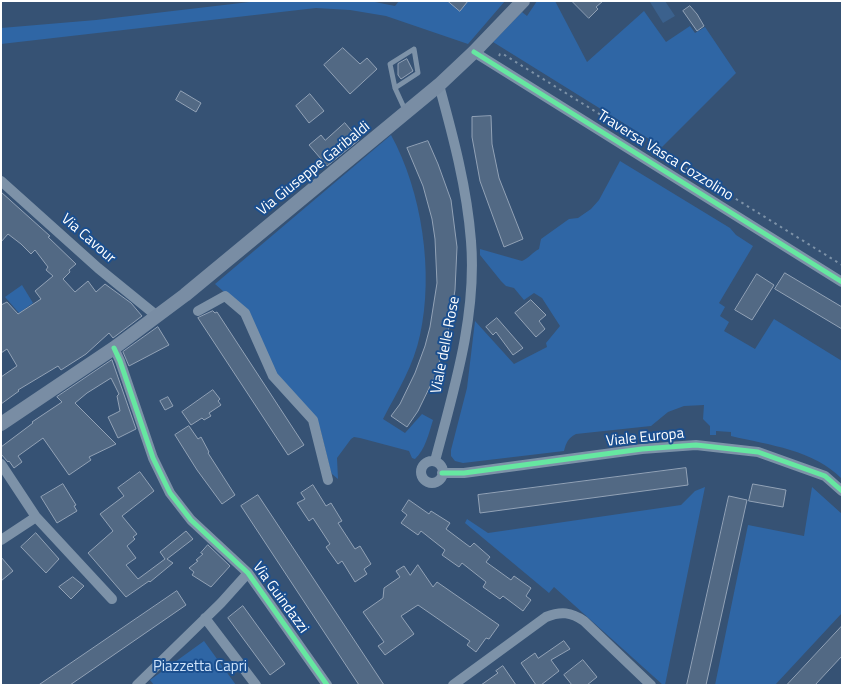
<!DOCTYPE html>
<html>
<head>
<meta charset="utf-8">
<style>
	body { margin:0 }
	#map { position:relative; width:843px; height:686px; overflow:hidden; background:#365274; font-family:"Titillium Web",sans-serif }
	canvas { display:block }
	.frame { position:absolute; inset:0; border:2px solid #fff; pointer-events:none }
</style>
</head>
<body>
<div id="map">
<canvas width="843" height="686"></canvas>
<div class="frame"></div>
</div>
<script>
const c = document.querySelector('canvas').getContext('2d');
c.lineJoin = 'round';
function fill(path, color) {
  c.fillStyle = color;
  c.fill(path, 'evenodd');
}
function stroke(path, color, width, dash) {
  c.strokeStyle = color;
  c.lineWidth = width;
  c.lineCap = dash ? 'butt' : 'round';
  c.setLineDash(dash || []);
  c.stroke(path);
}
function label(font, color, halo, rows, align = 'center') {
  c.font = font + ' "Titillium Web",sans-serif';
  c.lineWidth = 4;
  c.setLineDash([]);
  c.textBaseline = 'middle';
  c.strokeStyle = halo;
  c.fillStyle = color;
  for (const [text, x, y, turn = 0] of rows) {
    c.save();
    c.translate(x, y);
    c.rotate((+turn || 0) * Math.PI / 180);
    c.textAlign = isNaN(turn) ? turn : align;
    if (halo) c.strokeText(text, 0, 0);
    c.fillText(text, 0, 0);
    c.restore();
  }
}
fill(new Path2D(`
	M258,1H370L395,6L399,1H505L468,44L386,16L350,10L316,8L1,44V28L96,20Z
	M537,1H555L587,62L644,11L666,42L690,26L695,33L705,27L736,73L662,147L493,42L522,12L527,16Z
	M391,135C422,191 434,273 420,335C414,365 397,392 383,419L405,433L422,414L433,420C429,433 425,450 415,459L412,458L409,451L360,438L354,437L351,439L337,458L338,479L332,474L330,469L320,428L272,369L249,314L215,284Z
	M620,161L730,228L736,235L753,246L719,303L725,307L720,316L729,322L724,331L755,349L774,319L842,361V479C814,450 769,445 731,436V432L716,431V435H710V426L703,419L704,405L684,406L668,412L651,426L576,434C568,438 566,443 564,451L463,463L455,461L451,456V450L467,388L475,321L514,364L547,347L546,343L560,326L542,298L534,293L524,300L514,288L506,286L501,281L480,255V249L522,261C529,258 533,252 539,249L541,239L569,219L578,218L591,209L599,200Z
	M22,285L33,303L19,313L5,297Z
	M705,487L665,685H663L554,587L549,593L465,523L467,519L488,533L681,505L695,491Z
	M812,487L842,514V613L775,685H715L748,525L804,536Z
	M204,641L236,685H154L150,680Z`), '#2f66a5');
fill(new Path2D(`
	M652,1H665L675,16L663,23L650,2Z`), '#3b618d');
const building = new Path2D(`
	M448,1H468L460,11Z
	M572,1H603L596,7L598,9L589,18Z
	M690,6L697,14L704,26L697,31L683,11Z
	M343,48L360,64L367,58L377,69L350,94L324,65Z
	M407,59L413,71L401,79L398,75V64Z
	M181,91L201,103L196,112L176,100Z
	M310,94L324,111L309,123L296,106Z
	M491,116L492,144L499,178L523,239L504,247L480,181L472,137V117Z
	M345,123L359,140L327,166L309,145L321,135L325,140Z
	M428,141L438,164L451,200L457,247L455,290L448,333L436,374L418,411L407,427L391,416L400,404L415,373L425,346L430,327L437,283L435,239L432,219L423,186L407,148Z
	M1,192L50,236L48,237L76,264L69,270L70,272L63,279L75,292L88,281L96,292L105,284L131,303L142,316L113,338L109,333L86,354L61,370L58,366L18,390L19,391L1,404V377L17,366L7,349L1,353V305L7,302L18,314L41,299L35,291L53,276L46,270L48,267L35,250L31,254L21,244L8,234L1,242Z
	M785,273L842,307V329L775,289Z
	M757,274L774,285L752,320L735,310Z
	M531,300L546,315L539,321L545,329L536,337L515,313Z
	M213,311L215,313L217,312L304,445L288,455L198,318Z
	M497,318L523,348L513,355L496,332L493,335L486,327Z
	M158,327L169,345L129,366L123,352Z
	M112,360L136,429L118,438L108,417L120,411L117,396L119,394L111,378L87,393L75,403L116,444L89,457L91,460L69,475L43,438L18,456L22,462L14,468L9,461L8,462L1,454V447L33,423L32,422L62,402L57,397Z
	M213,390L220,399L218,401L221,405L209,413L211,416L204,420L202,418L191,425L182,412Z
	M168,397L173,406L165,410L160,401Z
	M189,426L198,439L201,437L209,452L208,453L235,495L222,504L197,470L175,435Z
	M686,468L688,485L480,513L478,495Z
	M140,472L154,491L122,516L137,534L133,537L135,539L127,546L136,558L126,565L138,579L165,559L160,552L186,531L193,539L167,559L173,563L150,582L149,581L126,597L88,553L113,531L100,514L124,496L118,488Z
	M63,484L76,505L74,506L77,511L57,523L41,497Z
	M753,484L786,490L783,507L749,501Z
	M313,485L326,506L331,503L342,521L338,523L355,549L360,546L371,564L364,569L367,574L355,582L342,561L338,564L326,547L330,544L313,518L309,521L297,503L305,499L301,493Z
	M258,495L384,685H359L241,506Z
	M729,496L747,500L706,685H687Z
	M409,500L429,514L431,511L450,523L446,529L470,547L474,543L490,557L486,562L511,580L514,576L531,588L526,596L531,600L523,611L503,596L500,599L483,587L486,582L462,563L459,567L442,555L445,550L421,531L418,535L401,523L407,515L402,511Z
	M36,533L59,559L46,573L21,547Z
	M208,545L230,566L211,587L192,575L194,572L189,568L198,561L196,560L203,554L201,553Z
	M1,557L13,571L1,581Z
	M418,565L433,587L437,582L499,625L489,639L486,638L476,652L467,645L470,641L418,605L401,616L414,634L385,655L378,646L384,642L363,612L383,598L384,588L400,577L396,571L404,566L410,575Z
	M73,577L84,586L71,599L59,587Z
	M177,591L186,605L70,685H39Z
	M243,606L285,664L270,675L228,618Z
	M842,626V656L815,685H787Z
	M564,641L570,649L551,660L559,671L541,685H536L521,663L535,653L538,658Z
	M583,660L597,677L587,685H572L564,675Z
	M503,666L516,685H481L498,673L496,671Z`);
fill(building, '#526984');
stroke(building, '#92a2b6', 1);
stroke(new Path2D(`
	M499,56L500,54H503L842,265`), '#7d92a8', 2, [2.5, 4]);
stroke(new Path2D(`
	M395,88L418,73L414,49L390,64L395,88L406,112`), '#7d92a8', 5);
stroke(new Path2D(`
	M474,52L842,282
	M1,181L98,268L157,316
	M198,311L225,296L245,313L273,376L313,420L328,480
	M114,348L120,361L153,458L170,493L191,520L248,573L327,685
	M435,461C454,389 477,316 471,241C467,188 453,136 439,85
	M421 472a11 11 0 1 1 22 0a11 11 0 1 1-22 0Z
	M1,464L36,517L112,599
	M442,473H464L642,449L696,445L758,452L825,476L842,491
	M1,540L36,517
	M205,618L256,685
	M137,685L221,603L248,573
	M453,685L546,617C561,611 571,612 584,621L651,685`), '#7d92a8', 10);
stroke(new Path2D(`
	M1,424L114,348L185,295L439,85L474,52L523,1`), '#798da4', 14);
stroke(new Path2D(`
	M474,52L842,282
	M114,348L120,361L153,458L170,493L191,520L248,573L327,685
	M442,473H464L642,449L696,445L758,452L825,476L842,491`), '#66e7a1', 5);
label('15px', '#fff', '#1b4f8f', [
	["Traversa Vasca Cozzolino",665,156,32],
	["Via Giuseppe Garibaldi",314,169,-39],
	["Via Cavour",88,239,41],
	["Viale delle Rose",446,345,-79],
	["Viale Europa",645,438,-6],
	["Via Guindazzi",280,598,54]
]);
label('15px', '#cfe3fa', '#1b4f8f', [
	["Piazzetta Capri",200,667]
]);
</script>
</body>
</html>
